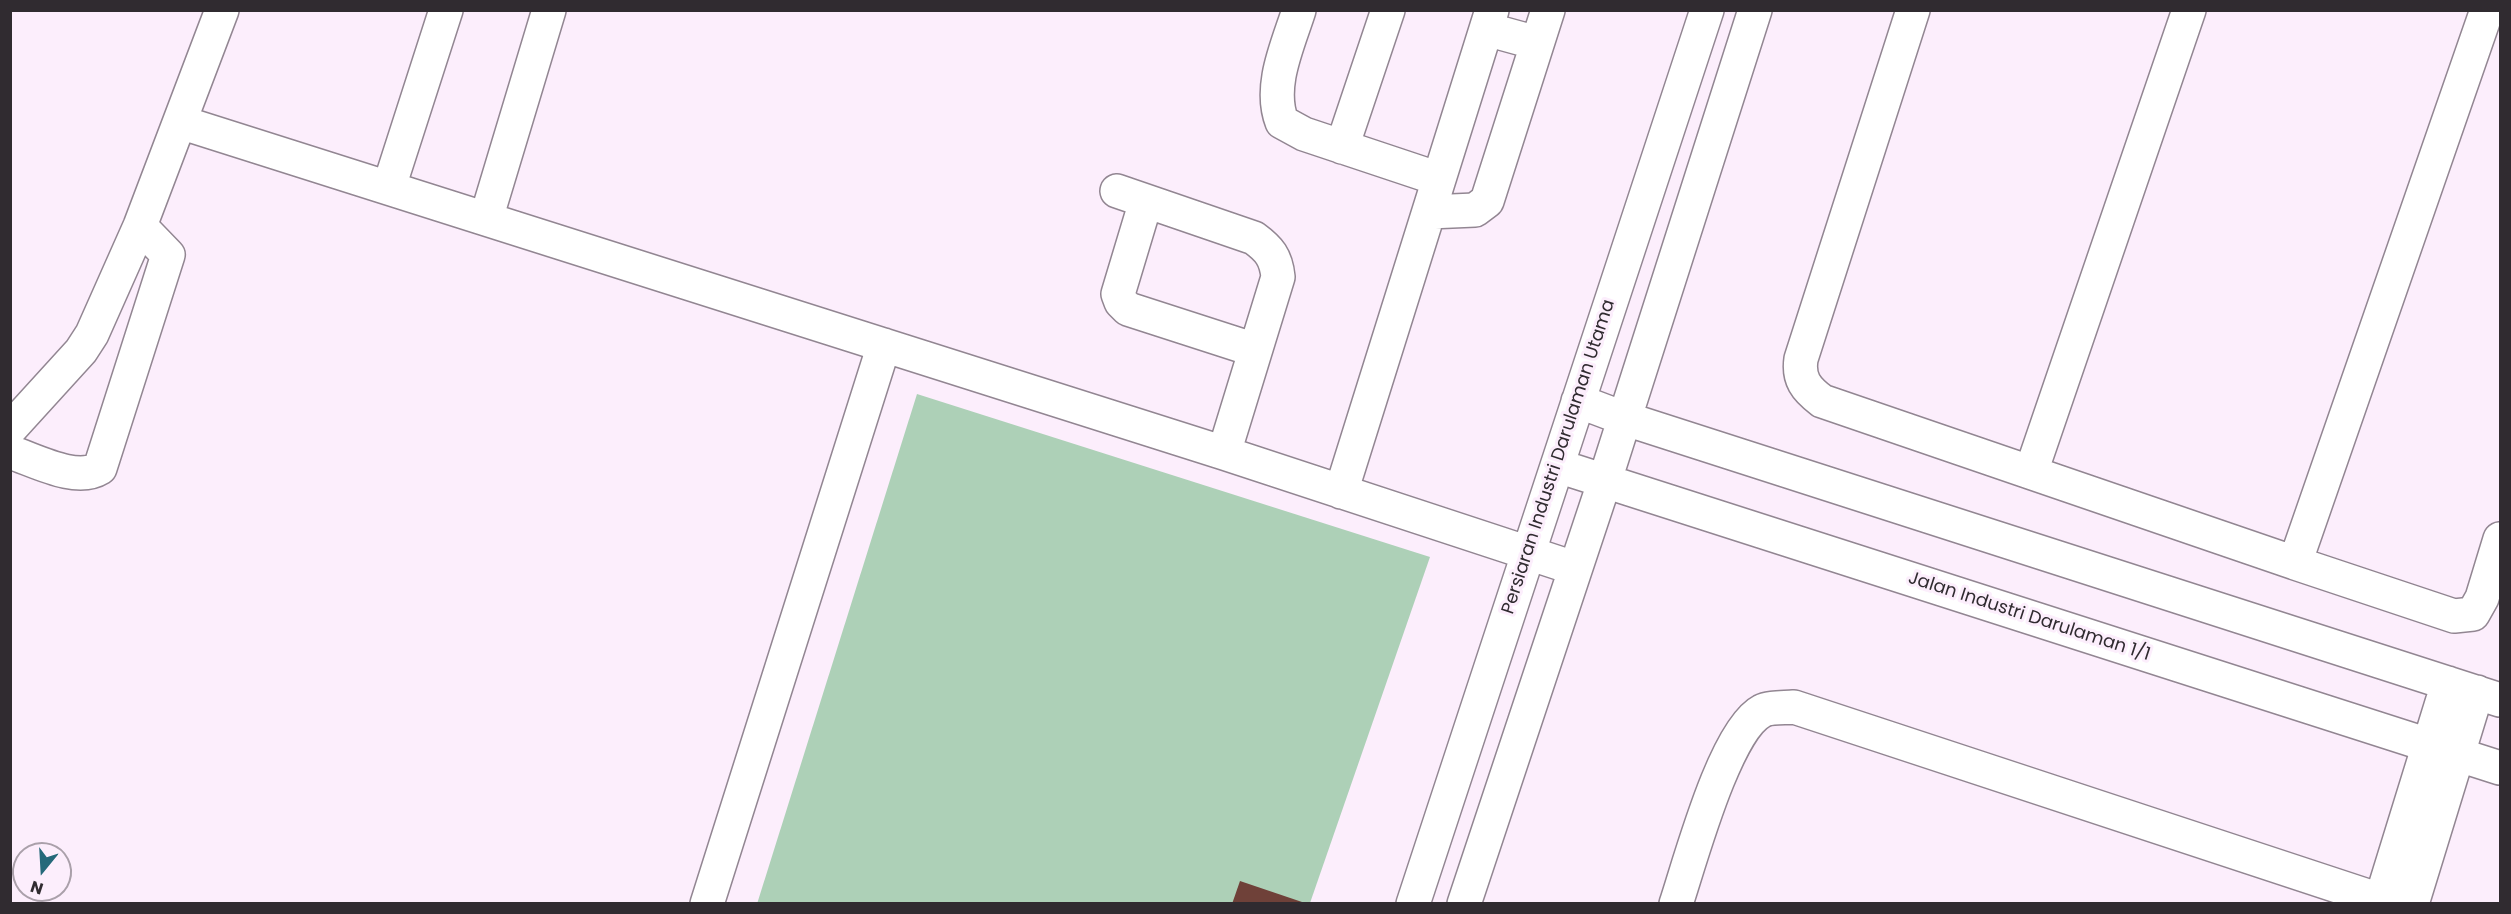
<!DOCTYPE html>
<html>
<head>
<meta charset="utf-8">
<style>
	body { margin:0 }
	#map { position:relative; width:2511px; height:914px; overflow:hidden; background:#fceefc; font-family:Poppins,sans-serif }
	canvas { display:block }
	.frame { position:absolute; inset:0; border:12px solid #302b30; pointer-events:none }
	.north { position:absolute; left:12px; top:842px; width:60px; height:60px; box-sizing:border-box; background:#fceefc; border:2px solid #aaa0aa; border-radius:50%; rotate:198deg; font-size:16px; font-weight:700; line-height:24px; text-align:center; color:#302b30 }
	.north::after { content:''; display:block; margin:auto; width:21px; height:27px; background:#25697a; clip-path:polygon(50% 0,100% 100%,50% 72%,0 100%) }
</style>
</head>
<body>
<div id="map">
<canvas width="2511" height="914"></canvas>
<div class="frame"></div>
<div class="north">N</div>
</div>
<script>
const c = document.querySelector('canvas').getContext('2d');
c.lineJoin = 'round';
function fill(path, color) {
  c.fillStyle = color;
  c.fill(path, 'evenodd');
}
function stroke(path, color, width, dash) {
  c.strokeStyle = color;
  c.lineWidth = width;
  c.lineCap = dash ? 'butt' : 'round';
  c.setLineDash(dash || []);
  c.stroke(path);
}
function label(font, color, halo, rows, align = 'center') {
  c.font = font + ' Poppins,sans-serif';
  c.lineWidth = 6;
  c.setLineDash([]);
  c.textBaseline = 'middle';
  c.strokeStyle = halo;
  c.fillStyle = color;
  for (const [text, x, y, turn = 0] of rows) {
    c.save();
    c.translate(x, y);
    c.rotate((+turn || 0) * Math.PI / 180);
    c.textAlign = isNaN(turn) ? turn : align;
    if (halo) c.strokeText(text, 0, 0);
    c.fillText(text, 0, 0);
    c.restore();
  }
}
fill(new Path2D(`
	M917,394L1430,557L1310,903L757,904Z`), '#add0b7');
fill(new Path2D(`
	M1240,881L1305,903V904H1232Z`), '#6f4139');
const minor = new Path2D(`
	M1299,10C1288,45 1268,86 1282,122L1304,134L1439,179
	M1913,10L1801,359C1798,379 1806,389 1822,401L2295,563L2487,10
	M1486,29L1537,43
	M180,122L1224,453L1574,568
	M1342,147L1388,10
	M389,187L446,10
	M1117,191L1254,238C1269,249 1276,257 1278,277L1224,453
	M1146,201L1118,294L1121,302L1128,309L1255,350
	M1429,212L1475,210L1487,201L1548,10
	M486,219L549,10
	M1578,401L1623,418L2500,700
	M10,429L81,351L92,334L140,226L222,10
	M10,452C35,460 76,483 100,468L168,255L140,226
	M1558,466L2500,768
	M2031,472L2189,10
	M1341,492L1492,10
	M2295,563L2454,616L2473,614L2482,598L2500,539
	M2381,900L2448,683
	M707,904L884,345
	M1413,904L1707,10
	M1464,904L1605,480L1755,10
	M1676,904C1690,862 1725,730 1762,711C1769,707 1785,708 1794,707L2392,904
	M2412,904L2477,692`);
stroke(minor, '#928692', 36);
stroke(minor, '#fff', 33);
label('18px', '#302b30', '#fceefc', [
	["Persiaran Industri Darulaman Utama",1559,457,-72],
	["Jalan Industri Darulaman 1/1",2029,617,18]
]);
</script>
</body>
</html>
